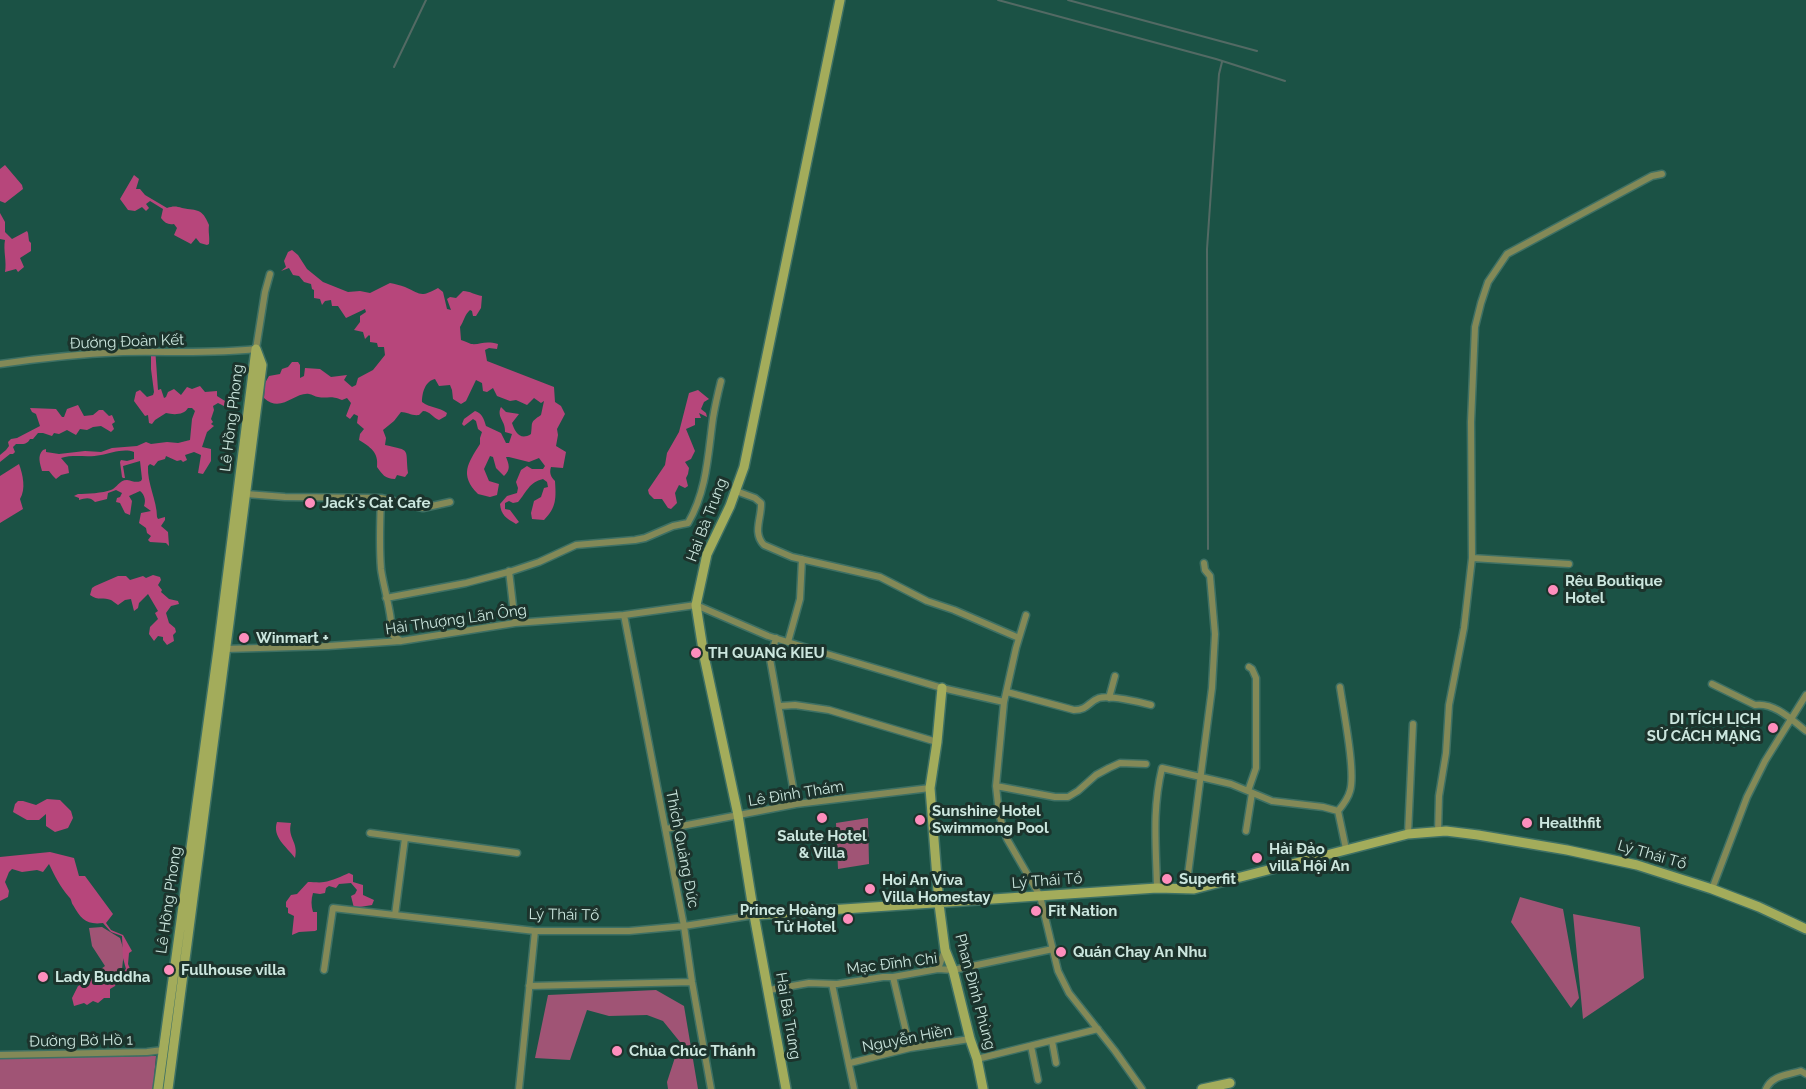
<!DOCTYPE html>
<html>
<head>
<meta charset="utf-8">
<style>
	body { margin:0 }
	canvas { display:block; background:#1b5245 }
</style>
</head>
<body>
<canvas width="1806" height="1089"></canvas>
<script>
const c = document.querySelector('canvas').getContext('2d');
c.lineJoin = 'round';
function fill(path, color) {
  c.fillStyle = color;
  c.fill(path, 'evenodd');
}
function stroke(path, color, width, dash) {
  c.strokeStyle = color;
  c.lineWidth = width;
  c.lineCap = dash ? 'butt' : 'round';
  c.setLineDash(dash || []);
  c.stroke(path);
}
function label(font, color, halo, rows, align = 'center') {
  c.font = font + ' Raleway,sans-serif';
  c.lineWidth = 6;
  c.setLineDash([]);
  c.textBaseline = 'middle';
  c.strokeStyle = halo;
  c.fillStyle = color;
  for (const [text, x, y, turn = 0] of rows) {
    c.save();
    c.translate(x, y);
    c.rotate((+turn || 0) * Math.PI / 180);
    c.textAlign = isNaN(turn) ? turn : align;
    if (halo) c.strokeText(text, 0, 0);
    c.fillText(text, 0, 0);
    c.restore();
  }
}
fill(new Path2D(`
	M868,818L869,864L838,869L836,823Z
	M1520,897L1563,909L1579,998L1571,1008L1511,922Z
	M1573,914L1640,927L1644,978L1583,1019Z
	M102,927L120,938L124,951L121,978L111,985L87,979L105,966L92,946L89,928Z
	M656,990L684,1006L698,1089H668L667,1082L680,1042L663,1021L647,1015L609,1016L587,1010L570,1060L535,1058L548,995Z
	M156,1056L153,1089H0V1058Z`), '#a05475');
fill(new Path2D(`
	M5,165L22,185L23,189L5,203L0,201V169Z
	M134,175L139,179L136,189H140L145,195L167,208C173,206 176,206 182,208C198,211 202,208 209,225C208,232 210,237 209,244L207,245L200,243L196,238L191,244L174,235L177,228L174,224C168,225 165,223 161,218L163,209L150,201L146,204L149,208L146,211L142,207L135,211L128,210L120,199Z
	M0,213L5,222V232L12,239L27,231L28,233L29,241L31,243V251L20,258L24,267L18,272L16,269L5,272C7,262 3,250 5,240L0,239Z
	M292,250L298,255L307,269L323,282L348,292L360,291L370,293L390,283C395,284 400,285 405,287C421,294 420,298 438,288L443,292L447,309L451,310L447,299L450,297L456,298L463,291C470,291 475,295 482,296L481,308L476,316H473L472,311L470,310C465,314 464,321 460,327L461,340C465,341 468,343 471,344C481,345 484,340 498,344L497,349L489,348L485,350L487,361L554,387L555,402L561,406L565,414L557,429L558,435L556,446L566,452L563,468L551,467C549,473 551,477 555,481C556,497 557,507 544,520L532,519L531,513L534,501L541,497L544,488L548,487L547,482L543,479C529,482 527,492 518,502L513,503L509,501L505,503V509L510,510L519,522L516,524C506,518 501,515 500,504L507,496L517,493L518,488L516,482L521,470L527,466L532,469H543L545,466L539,458L529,462L509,457H506C509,465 511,469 504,476L496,468L493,457L490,456L484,469L489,481L499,484L497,495L490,497L478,494C459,475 468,463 480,444V438L482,432L478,429L476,421L473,419L464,426L462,424L464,419L475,411C482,413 484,419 486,426L501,433L506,443H509L512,434L505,432C506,421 496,417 501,407L506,412L519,414L512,423C515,432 520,441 531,434C533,422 529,423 541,415L544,401L541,403L534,398L527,405L516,400L510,401L497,396L493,388L487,392L483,391L482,383L476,380L466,401L461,404L453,399L452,390L450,385L439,386L435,379C425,381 422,393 422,402C430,408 439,407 447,413L446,416L439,420C433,418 430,411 423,411L419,415C412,416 407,412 401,412L394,421L383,430L386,438L385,445C412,451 405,448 408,473L405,477L397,475L395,479C385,479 382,474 377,467C379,452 370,447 359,440L360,434L364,429L357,423L358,416L354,414L350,419L346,416L351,403L347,398L342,400C329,395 328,399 318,397C315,397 312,394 309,394C294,392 281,414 264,398L265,383L269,376L280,374L282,369L288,367L292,362H298L300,365V378L304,376L305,368L320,369L331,377L347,375L344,380L352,387L356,385L358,378L373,370L385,355L384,347H378L377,343L370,342V336L369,335L365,339L363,332L354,330L360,322V316L366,312L365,309L346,318L338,306H332L331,300L325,301L322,305L320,299L314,298V290L312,289L311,284L304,282L299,276L293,275L289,268L281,271L286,267L284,261L288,252Z
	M151,347H155L158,390L161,389L164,398L166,397L168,392L174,389L181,395L187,387L192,389L200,386L205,392L217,391V396L225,401L224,406L218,403L213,406L214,410L211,419L213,422L211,424L214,426L207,432L202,447L211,449V461L203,474L198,473L201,455L194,452L185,455L187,460L183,462L181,460L177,461L166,456L165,459L158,461L154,466L150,464L148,466C147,484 157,500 157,517L158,519L165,517V520L161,526L168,532L169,546L166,543L150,542L148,540L151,536L147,533L146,528L139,523L141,513L151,511L144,506C146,501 145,495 140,491L129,496L132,501L130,515L125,513L120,503L116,502L117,498L120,497L122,493L116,490L108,493L107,499L95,502C90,497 86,498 79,500V498L74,496L78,494C87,494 103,493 111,490C117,488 119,480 127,480C133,481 135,483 141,481L142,479L140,461L123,466L125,478H123L122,477L120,462L121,460L127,461L134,459V452C124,448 111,453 101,455C88,458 74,454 61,458L68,466L69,473L61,475L56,479L53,476L49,471H42C40,463 37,456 43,450L46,449V452L59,454L85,451L101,452L112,448L137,446L146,442L151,444L167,442L178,443L190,440L192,419L195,411L192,408H188C184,415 174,415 166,413L155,420L152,424L149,423L148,415L145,416L134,401L136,392L140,390L147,397L153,395L154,392L151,369Z
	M698,390L709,399L704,402L701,409L706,413L707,417L699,413L701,418H695V425L686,429L695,451L691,459L685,462L689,468L688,474L686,478L688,486L685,488L679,485L675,493L677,503L671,509L668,508L662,499H654L649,494L648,490L665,465L667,453L679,432L689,393Z
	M78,405L84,416L93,415L99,410H103L109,416L112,415L115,422L112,424L114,429L111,432L101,426L93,427L87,430L80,429L76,435L67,430L59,434L54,433L52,436L43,433H38L33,439H30C27,445 22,444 16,444L13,447L15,452L13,454H10L0,462V455L6,450L9,446L8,442L11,439L17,438L40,426L36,414L32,412L30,408L56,409L62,417H64L67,409Z
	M19,464C23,475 26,489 20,499L23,509L0,523V476Z
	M153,575L160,577L161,580L158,585L162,590L161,592L169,599L178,601L179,604L171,606L166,613L169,623L175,628L176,632L173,635L174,641L167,645L163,640V637L158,636L154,641L149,634L150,627L158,619L155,613L158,611L148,594L139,603L138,608L134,611L131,599L125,600L118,605C115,603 113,601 111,600C104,597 98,601 90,595L92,588L95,586L118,576H126L130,580L143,576L146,578Z
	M47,799L60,800L71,811L73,818L68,828L55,832L46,826V814L39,820H27L13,812L15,804L18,801H23L36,805Z
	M277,822L291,823C287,838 299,842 295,858C286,846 272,837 277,822Z
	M50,852L74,858L79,876H85L113,914L106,923L111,930L123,935L132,951L129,953L128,964L130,969L127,975L131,981L128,982L127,980L121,985L116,983L115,986L110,989V998H104L98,1003L93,1001L87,1005L84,1003L74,1006L72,998L78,986L92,980L105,982L112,980L126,969L123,958L122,936L111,932L103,923C86,925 81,919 73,905C71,902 72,900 69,897C59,885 56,878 49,864L43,872L37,870L22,872L12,869L9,872L5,882L9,891L8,897L0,901V857Z
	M349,873L353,875V882L363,885V895L374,900L372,905L354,908L351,896L355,894L357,890L351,883L339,884L336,888L329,886L326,888L325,893L320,894L313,893C311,899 311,906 313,912H317V930L315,931L299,932L292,935L294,916L288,913V908L286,907V902L291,895L297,894L308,882C313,882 320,883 324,882C332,881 342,876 349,873Z`), '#b7467b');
stroke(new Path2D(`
	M998,0L1216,59L1285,81
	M1068,0L1257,51
	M394,67L426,0
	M1208,549L1207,249L1219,74L1222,62`), '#536a64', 2);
const street = new Path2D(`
	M0,364C41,358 82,354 123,352C167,351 212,354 256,349L265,292L270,274
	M736,491L755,498L761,503C762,517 752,533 764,545L792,557L880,577L927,601L954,610L1019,638
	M246,494L285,497L381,498L423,508L450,502
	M381,498C380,522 379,545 381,569C383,586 394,620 391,634L401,641
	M1472,558L1569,564
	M509,571L515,623
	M386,598L466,583L512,571L539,562L576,545L635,540L645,538L673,526L688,523C707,491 708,454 713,418C715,406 718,393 721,381
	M624,615L684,926L692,982L711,1089
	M1026,615L1016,648L1004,702L996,786L999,814L1007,839L1040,896L1058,971L1069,993L1115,1051L1142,1089
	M776,638L770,659L796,804
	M788,642L800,599L802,559
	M225,649L328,646L401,641L515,623L624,615L696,605L768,636L827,654L942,688L1004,702
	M1712,684L1755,705C1774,702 1792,720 1806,731
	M1340,687C1343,709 1356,772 1350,791C1348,799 1343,805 1338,811L1346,849
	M1007,692L1074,710C1088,710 1088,702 1099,698C1109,695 1140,702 1151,705
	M1109,698L1115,676
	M780,706L795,705L829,710L937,742
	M996,786L1055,797H1068L1078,791L1096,775L1109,768L1120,763L1146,764
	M1248,791L1256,768V678L1252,669L1249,667
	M666,829L796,804L930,788
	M1246,831L1252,793
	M1438,832L1439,796L1446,753L1449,705L1464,628L1472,558L1471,422L1475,327L1481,303L1488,282L1507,254L1652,176L1662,174
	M370,833L517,853
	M1408,834L1413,724
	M1157,888C1156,845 1152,810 1162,768L1231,784L1272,801L1323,807L1338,811
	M1712,889L1747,797L1765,761L1806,695
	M1186,890L1212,688L1215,634L1210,576L1205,570L1204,563
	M395,915L405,838
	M938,969L945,950
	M324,970L333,908L535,931H629L684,926L754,915
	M893,977L910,1048
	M832,984L854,1089
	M529,986L692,982
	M769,990L809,983L837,984L883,977H893L938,969L953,970L1053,949
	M1052,1041L1056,1063
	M1031,1046L1038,1080
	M0,1055L147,1052L163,1050
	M977,1059L1098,1029
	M850,1063L910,1048L970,1039
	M519,1089L535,931
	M1766,1089C1772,1075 1788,1075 1801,1071L1806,1074`);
const secondary = new Path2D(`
	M942,688L937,742L930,788L939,904L945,950L953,970L970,1039L977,1059L983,1089
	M754,915L1157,888L1194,889L1408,834L1446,831L1478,835L1567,850L1637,865L1712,889L1759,907L1806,929
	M158,1089L218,650L256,349L262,365L229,623L168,1089
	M786,1089L754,915L738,815L704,656L696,605L707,554L730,506L744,467L840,0
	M1202,1089L1230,1083`);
stroke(street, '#3e7064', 9);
stroke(secondary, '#3e7064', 12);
stroke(street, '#838957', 6);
stroke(secondary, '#a3ac5b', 9);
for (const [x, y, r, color] of [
	[310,503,6,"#fe8ebd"],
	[1553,590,6,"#fe8ebd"],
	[244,638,6,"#fe8ebd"],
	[696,653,6,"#fe8ebd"],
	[1773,728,6,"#fe8ebd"],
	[822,818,6,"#fe8ebd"],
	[920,820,6,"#fe8ebd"],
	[1527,823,6,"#fe8ebd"],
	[1257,858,6,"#fe8ebd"],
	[1167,879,6,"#fe8ebd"],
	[870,889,6,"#fe8ebd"],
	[1036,911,6,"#fe8ebd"],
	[848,919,6,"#fe8ebd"],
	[1061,952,6,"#fe8ebd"],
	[169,970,6,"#fe8ebd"],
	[43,977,6,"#fe8ebd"],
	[617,1051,6,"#fe8ebd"]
]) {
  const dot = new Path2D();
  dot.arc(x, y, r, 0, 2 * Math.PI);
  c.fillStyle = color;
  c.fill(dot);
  stroke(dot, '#1c332c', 2);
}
label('15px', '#cbe6de', '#1c332c', [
	["Đường Đoàn Kết",127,342,-2],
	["Lê Hồng Phong",232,418,-83],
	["Hai Bà Trưng",707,520,-69],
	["Hải Thượng Lãn Ông",456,620,-8],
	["Lê Đình Thám",796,794,-9],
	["Thích Quảng Đức",682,849,79],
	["Lý Thái Tổ",1652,855,16],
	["Lý Thái Tổ",1047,881,-4],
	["Lê Hồng Phong",169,900,-82],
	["Lý Thái Tổ",564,915,1],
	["Mạc Đĩnh Chi",892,964,-7],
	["Phan Đình Phùng",975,992,75],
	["Hai Bà Trưng",788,1016,80],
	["Nguyễn Hiền",907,1039,-11],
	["Đường Bờ Hồ 1",81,1041,-1]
]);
label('bold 15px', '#cbe6de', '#1c332c', [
	["Jack's Cat Cafe",322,503],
	["Rêu Boutique",1565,581],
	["Hotel",1565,598],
	["Winmart +",256,638],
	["TH QUANG KIEU",708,653],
	["DI TÍCH LỊCH",1761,719,"right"],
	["SỬ CÁCH MẠNG",1761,736,"right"],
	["Sunshine Hotel",932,811],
	["Swimmong Pool",932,828],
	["Healthfit",1539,823],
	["Salute Hotel",822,836,"center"],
	["& Villa",822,853,"center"],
	["Hải Đảo",1269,849],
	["villa Hội An",1269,866],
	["Superfit",1179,879],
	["Hoi An Viva",882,880],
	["Villa Homestay",882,897],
	["Prince Hoàng",836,910,"right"],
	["Tử Hotel",836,927,"right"],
	["Fit Nation",1048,911],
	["Quán Chay An Nhu",1073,952],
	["Fullhouse villa",181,970],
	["Lady Buddha",55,977],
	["Chùa Chúc Thánh",629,1051]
], 'left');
</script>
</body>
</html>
